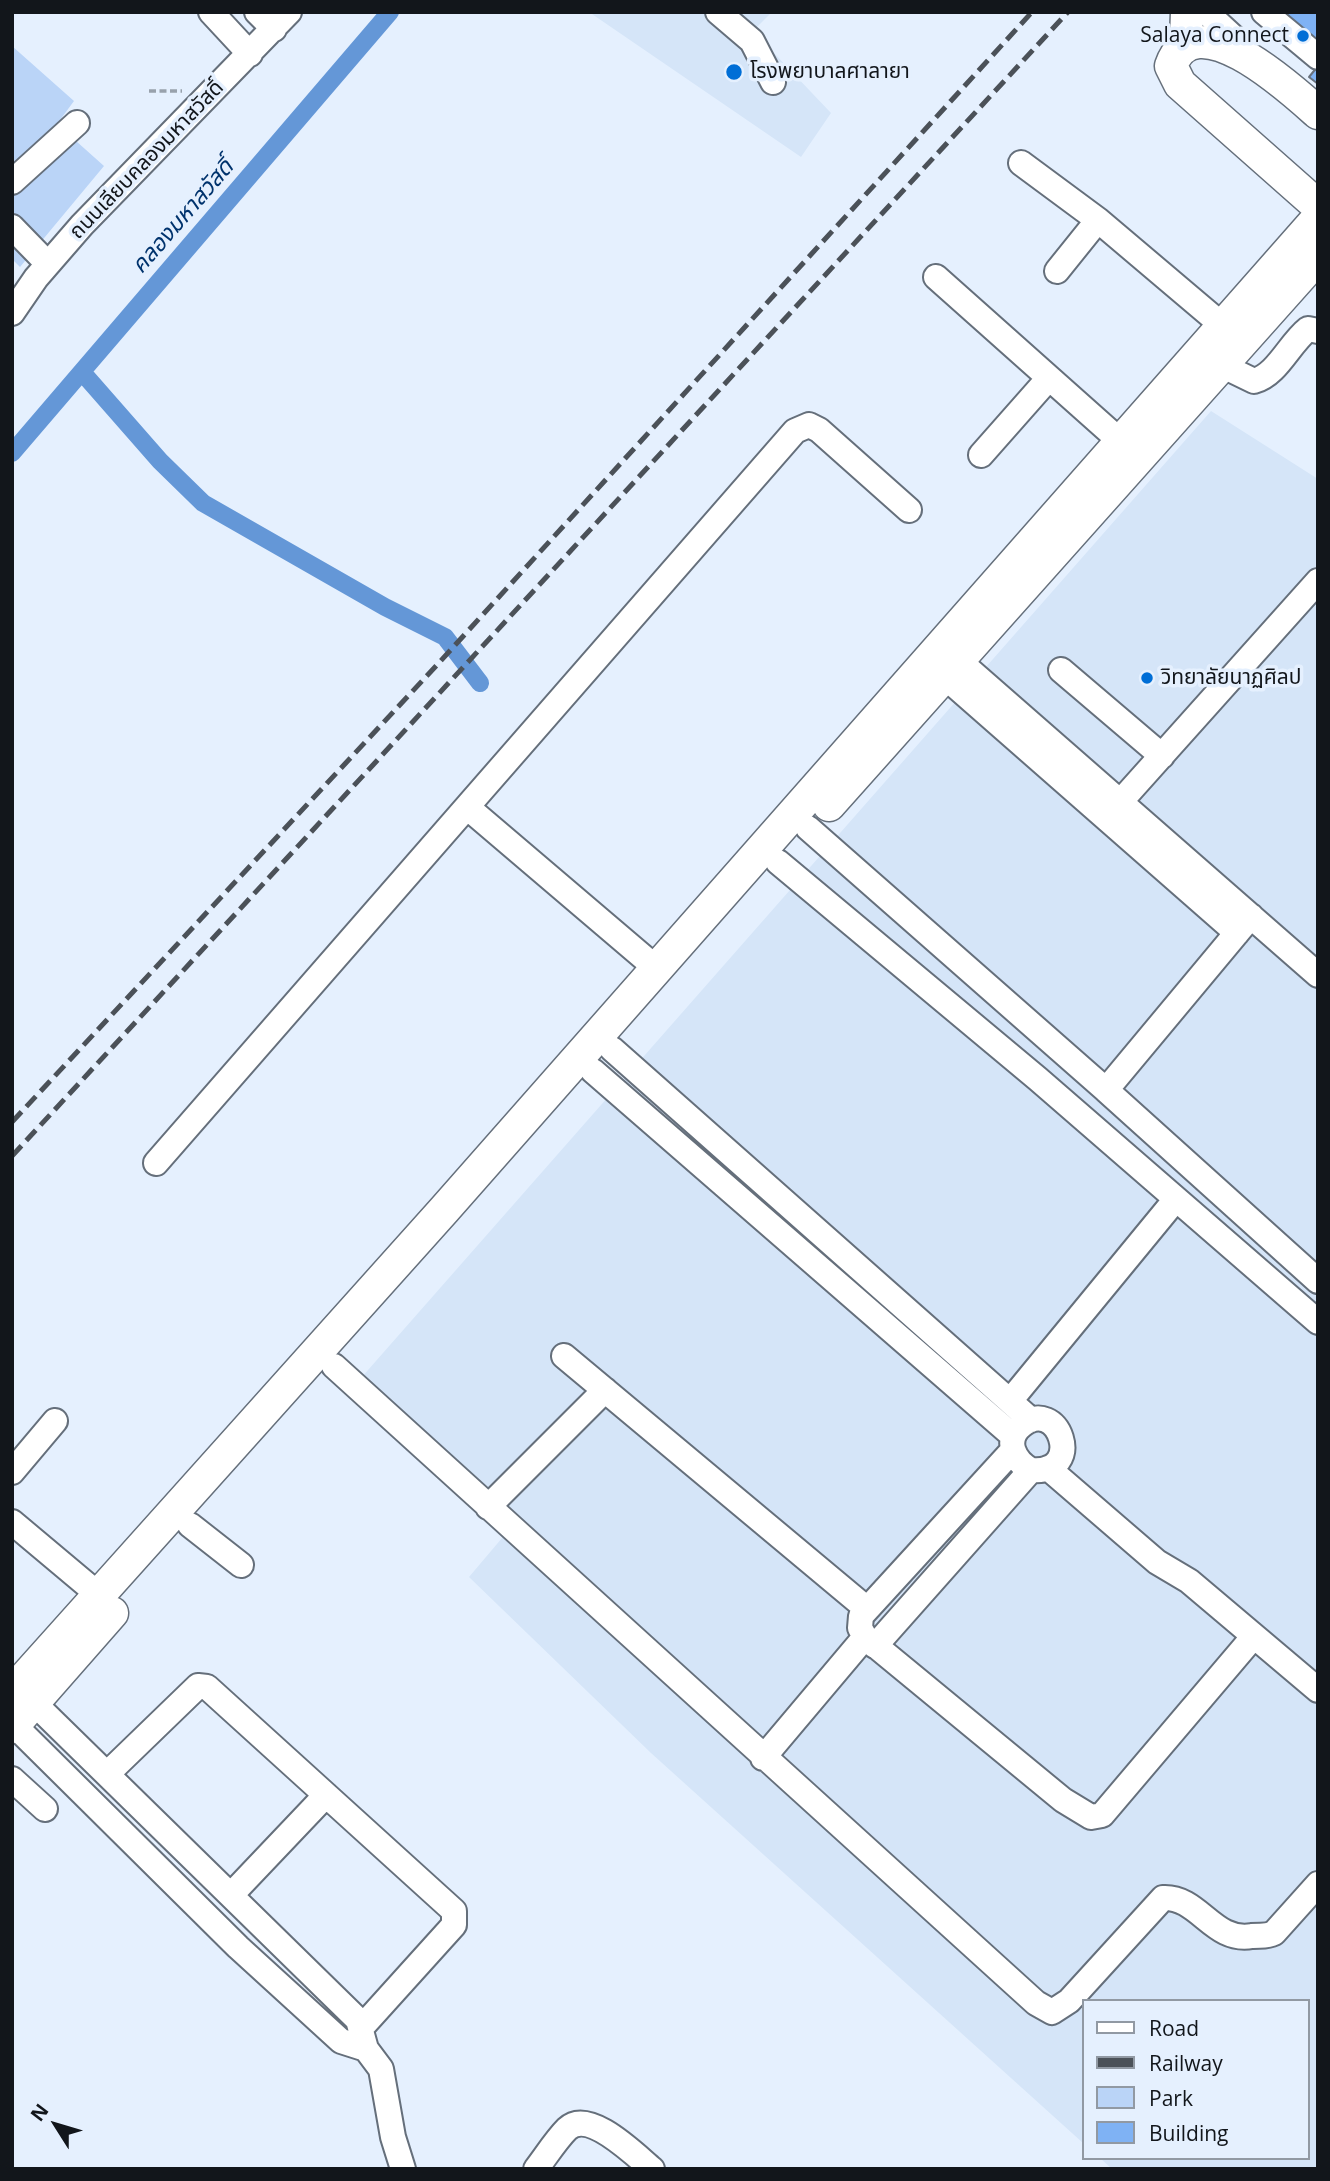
<!DOCTYPE html>
<html>
<head>
<meta charset="utf-8">
<style>
	body { margin:0 }
	#map { position:relative; width:1330px; height:2181px; overflow:hidden; background:#e5f0fe; font-family:"Open Sans",sans-serif }
	canvas { display:block }
	.frame { position:absolute; inset:0; border:14px solid #12161b; pointer-events:none }
	.legend { position:absolute; left:1082px; top:1999px; width:228px; height:161px; box-sizing:border-box; background:#e5f0fe; border:2px solid #9199a3; margin:0; padding:9px 12px; list-style:none; font-size:21px; color:#12161b }
	.legend li { display:flex; align-items:center; gap:14px; height:35px }
	.legend b { width:35px; border:2px solid #9199a3 }
	.north { position:absolute; left:21px; top:2090px; width:70px; height:70px; -webkit-text-stroke:5px #e5f0fe; paint-order:stroke; rotate:307deg; font-size:19px; font-weight:700; line-height:28px; text-align:center; color:#12161b }
	.north::after { content:''; display:block; margin:auto; width:24px; height:32px; background:#12161b; clip-path:polygon(50% 0,100% 100%,50% 72%,0 100%) }
</style>
</head>
<body>
<div id="map">
<canvas width="1330" height="2181"></canvas>
<div class="frame"></div>
<ul class="legend">
<li><b style="height:9px;background:#fff"></b>Road</li>
<li><b style="height:9px;background:#4b5158"></b>Railway</li>
<li><b style="height:19px;background:#bad4f7"></b>Park</li>
<li><b style="height:19px;background:#7fb2f4"></b>Building</li>
</ul>
<div class="north">N</div>
</div>
<script>
const c = document.querySelector('canvas').getContext('2d');
c.lineJoin = 'round';
function fill(path, color) {
  c.fillStyle = color;
  c.fill(path, 'evenodd');
}
function stroke(path, color, width, dash) {
  c.strokeStyle = color;
  c.lineWidth = width;
  c.lineCap = dash ? 'butt' : 'round';
  c.setLineDash(dash || []);
  c.stroke(path);
}
function label(font, color, halo, rows, align = 'center') {
  c.font = font + ' "Open Sans","Noto Sans Thai",sans-serif';
  c.lineWidth = 7;
  c.setLineDash([]);
  c.textBaseline = 'middle';
  c.strokeStyle = halo;
  c.fillStyle = color;
  for (const [text, x, y, turn = 0] of rows) {
    c.save();
    c.translate(x, y);
    c.rotate((+turn || 0) * Math.PI / 180);
    c.textAlign = isNaN(turn) ? turn : align;
    if (halo) c.strokeText(text, 0, 0);
    c.fillText(text, 0, 0);
    c.restore();
  }
}
fill(new Path2D(`
	M589,12H772L753,31L831,113L801,157Z
	M1211,411L1318,479V2169H1112L1100,2158H1307V2001H1083V2143L651,1753L469,1577L519,1518L361,1378Z`), '#d5e5f8');
fill(new Path2D(`
	M12,46L74,101L57,124L104,166L20,267L12,259Z`), '#bad4f7');
stroke(new Path2D(`
	M82,372L160,461L203,503L385,607L445,637L480,683
	M12,453L390,12`), '#6497d7', 18);
const building = new Path2D(`
	M1259,12H1318V60Z
	M1318,66V84L1309,77Z`);
fill(building, '#7fb2f4');
stroke(building, '#69727e', 2);
const minor = new Path2D(`
	M211,12L250,54
	M257,12L274,29
	M718,12L752,41L773,82
	M1206,12L1244,47
	M1264,12L1318,57
	M1021,163L1098,220L1222,325
	M12,182L77,123
	M12,227L48,264
	M1057,271L1098,220
	M936,277L1119,440
	M12,313L36,278L82,225L289,12
	M1221,365L1254,381C1277,375 1289,344 1308,329L1318,331
	M981,455L1049,378
	M958,660L1318,975
	M1061,670L1162,756
	M944,676L1237,933
	M1121,801L1318,581
	M467,807L656,968
	M808,828L1106,1090
	M778,862L1038,1079L1318,1322
	M1251,916L1106,1090L1318,1281
	M612,1049L1031,1420
	M593,1071L1013,1436
	M156,1163L795,431L809,425L819,430L909,510
	M564,1356L867,1609
	M334,1366L1036,2003L1052,2012L1069,2001L1163,1898C1199,1896 1213,1943 1252,1936C1261,1935 1266,1937 1274,1933L1318,1884
	M1010,1401L1176,1199
	M1013,1450L861,1616L860,1628L865,1637L1063,1800L1091,1817L1102,1815L1254,1636
	M1048,1468L1157,1562L1189,1581L1318,1690
	M12,1472L55,1421
	M488,1507L605,1390
	M12,1522L99,1595
	M190,1525L241,1565
	M875,1646L1031,1470C1087,1475 1058,1394 1021,1426C1004,1440 1014,1461 1031,1470
	M33,1702L358,2020L366,2049L381,2069L393,2137L403,2169
	M14,1725L238,1947L341,2041L366,2049
	M763,1758L865,1637
	M107,1774L198,1686L207,1687L454,1911V1925L361,2028
	M12,1779L45,1809
	M231,1895L326,1795
	M536,2169C546,2156 556,2140 567,2129C589,2108 635,2155 652,2169`);
const major = new Path2D(`
	M1186,40L1187,12
	M1318,113C1290,88 1194,0 1171,66L1180,84L1318,206
	M829,805L1318,257
	M12,1692L444,1210L1318,218
	M12,1727L112,1613`);
stroke(minor, '#656f7b', 28);
stroke(major, '#656f7b', 35);
stroke(new Path2D(`
	M149,91H182`), '#98a1ac', 3.5, [7, 3.5]);
stroke(minor, '#fff', 24);
stroke(major, '#fff', 32);
stroke(new Path2D(`
	M12,1122L436,666L1032,12
	M12,1156L1068,12`), '#4b5158', 5, [14, 7]);
for (const [x, y, r, color] of [
	[1303,36,7,"#006ed6"],
	[734,72,9,"#006ed6"],
	[1147,678,7,"#006ed6"]
]) {
  const dot = new Path2D();
  dot.arc(x, y, r, 0, 2 * Math.PI);
  c.fillStyle = color;
  c.fill(dot);
  stroke(dot, '#e5f0fe', 2.5);
}
label('21px', '#12161b', '#e5f0fe', [
	["Salaya Connect",1289,36,"right"],
	["โรงพยาบาลศาลายา",750,72],
	["วิทยาลัยนาฏศิลป",1161,678]
], 'left');
label('21px', '#12161b', '#e5f0fe', [
	["ถนนเลียบคลองมหาสวัสดิ์",147,160,-46]
]);
label('italic 23px', '#00336d', '#e5f0fe', [
	["คลองมหาสวัสดิ์",183,217,-49]
]);
</script>
</body>
</html>
